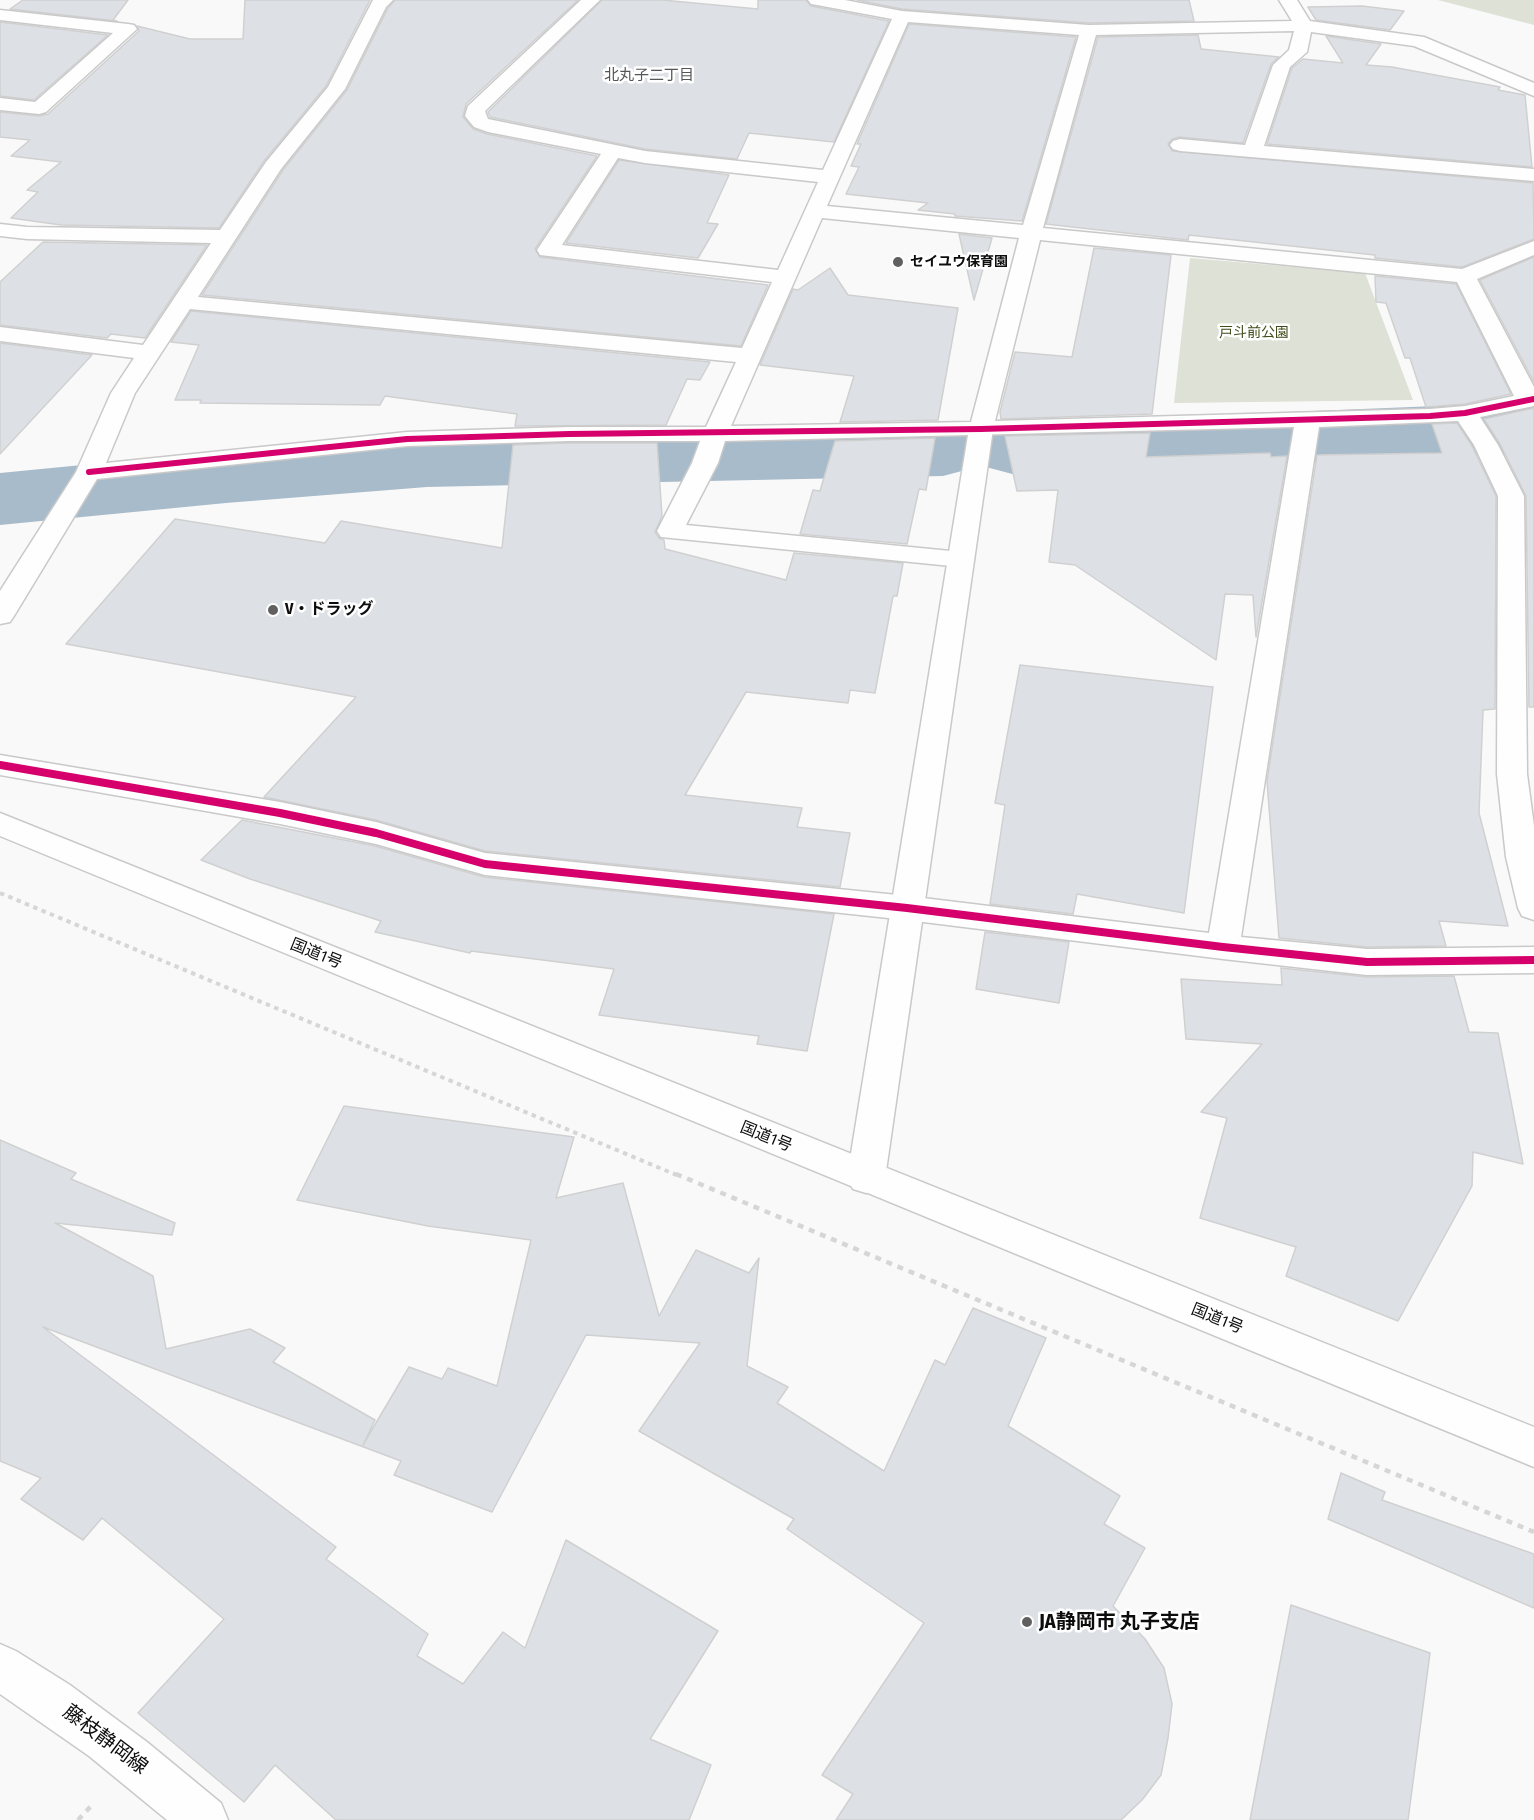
<!DOCTYPE html>
<html>
<head>
<meta charset="utf-8">
<style>
	body { margin:0 }
	canvas { display:block; background:#f9f9f9 }
</style>
</head>
<body>
<canvas width="1534" height="1820"></canvas>
<script>
const c = document.querySelector('canvas').getContext('2d');
c.lineJoin = 'round';
function fill(path, color) {
  c.fillStyle = color;
  c.fill(path, 'evenodd');
}
function stroke(path, color, width, dash) {
  c.strokeStyle = color;
  c.lineWidth = width;
  c.lineCap = dash ? 'butt' : 'round';
  c.setLineDash(dash || []);
  c.stroke(path);
}
function label(font, color, halo, rows, align = 'center') {
  c.font = font + ' "Fira Sans Condensed","Noto Sans JP",sans-serif';
  c.lineWidth = 5;
  c.setLineDash([]);
  c.textBaseline = 'middle';
  c.strokeStyle = halo;
  c.fillStyle = color;
  for (const [text, x, y, turn = 0] of rows) {
    c.save();
    c.translate(x, y);
    c.rotate((+turn || 0) * Math.PI / 180);
    c.textAlign = isNaN(turn) ? turn : align;
    if (halo) c.strokeText(text, 0, 0);
    c.fillText(text, 0, 0);
    c.restore();
  }
}
fill(new Path2D(`
	M1438,0H1534V25Z
	M1190,258L1365,273L1413,400L1174,403Z`), '#dee1d5');
fill(new Path2D(`
	M1534,397V448L1513,453L1016,475L986,467L980,458L973,468L943,476L427,487L226,503L0,525V473L226,451L427,435L943,424L973,432L979,441L986,431L1016,423L1510,403Z`), '#a8bbca');
const building = new Path2D(`
	M23,0H128L113,20L117,21L10,9Z
	M245,0H370L326,86L264,161L219,228L61,225L11,218L38,192L27,190L61,162L11,156L30,140L0,137V112L39,116L48,114L139,31L137,26L190,39H243Z
	M395,0H578L466,104L463,117L473,129L487,134L597,156L535,249L540,257L768,285L741,346L202,295L283,170L347,90L388,8Z
	M602,0H662L758,9V0H806L811,6L889,21L834,142L749,133L737,159L645,149L490,117L488,112Z
	M857,0H1189L1194,21L1089,23L902,9Z
	M1362,6L1404,11L1390,30L1316,20L1308,7Z
	M0,22L108,35L34,100L0,96Z
	M909,24L1076,37L1022,221L955,216V214L918,210L928,203L846,194L859,167L851,166L861,144H857Z
	M1198,35L1201,49L1279,57L1271,64L1243,143L1179,137L1172,139L1168,144L1172,151L1533,183L1534,239L1462,267L1375,258V255L1189,235L1188,240L1046,224L1098,37Z
	M1326,36L1381,44L1366,65L1392,67L1500,87L1498,90L1525,95L1532,167L1267,144L1292,68L1303,59L1343,63Z
	M619,160L729,175L707,223L718,224L698,258L566,243Z
	M959,234L992,238L974,300Z
	M43,242L207,245L145,338L111,334L107,338L0,325V282Z
	M1094,248L1171,255L1152,414L1001,419L1000,412L1015,352L1072,357Z
	M1534,257V382L1480,280Z
	M830,268L848,295L958,308L938,420L840,422L854,376L760,365L793,289L798,290Z
	M1375,276L1456,284L1511,394L1465,404L1426,407L1410,358H1405L1386,303L1376,302Z
	M191,311L710,362L700,380L687,379L666,425L515,426L517,414L385,396L380,405L200,403L201,400H175L199,345L171,342Z
	M0,343L92,355L0,454Z
	M1534,408V707H1529L1526,496L1500,444L1484,419Z
	M1457,423L1472,446L1496,496L1495,709L1483,710L1479,813L1508,926L1439,921L1446,946L1367,947L1279,938L1267,781L1317,455L1442,453L1432,424Z
	M1150,433L1146,457L1270,453L1271,457L1287,456L1256,637L1253,595L1225,594L1216,660L1075,565L1049,562L1058,490L1017,491L1005,436Z
	M935,438L926,490L919,489L907,544L800,534L813,490L820,491L835,441Z
	M569,443H657L662,516L655,532L659,538L664,540L665,549L786,580L794,553L903,563L897,596H893L875,693L850,690L848,703L746,692L685,795L802,808L797,827L850,833L840,887L485,851L376,820L264,797L356,697L66,644L175,519L325,543L341,521L502,548L513,445Z
	M1020,665L1213,687L1184,913L1077,894L1073,914L990,904L1005,805L995,803Z
	M242,820L375,846L484,877L834,914L807,1051L757,1044L759,1036L599,1015L614,969L471,951L470,953L375,932L381,921L250,879L201,860Z
	M985,932L1069,942L1059,1003L976,989Z
	M1281,968L1367,977L1454,976L1469,1032L1498,1033L1523,1164L1473,1152L1472,1186L1398,1321L1286,1276L1296,1247L1200,1218L1227,1118L1201,1112L1262,1044L1186,1039L1181,979L1282,985Z
	M344,1106L574,1137L556,1198L623,1183L659,1316L696,1250L749,1273L759,1258L747,1366L788,1387L777,1403L884,1471L935,1360L945,1365L973,1308L1046,1338L1008,1426L1120,1496L1104,1524L1145,1548L1113,1606L1145,1639L1164,1668L1172,1704L1168,1738L1161,1775L1142,1800L1121,1820H836L853,1794L822,1775L924,1623L787,1529L794,1519L639,1431L700,1343L586,1335L492,1512L394,1475L401,1461L43,1327L336,1547L326,1559L428,1634L417,1656L463,1684L503,1632L525,1648L566,1540L718,1631L650,1739L711,1765L689,1820H336L275,1765L244,1802L138,1713L224,1619L102,1518L83,1540L21,1499L41,1478L0,1461V1140L76,1173L71,1179L175,1223L172,1235L55,1223L153,1276L166,1349L250,1329L285,1348L273,1362L375,1420L363,1445L409,1367L442,1379L448,1368L497,1386L531,1240L428,1226L297,1200Z
	M1341,1473L1385,1492L1382,1500L1534,1554V1608L1328,1519Z
	M1291,1605L1430,1653L1408,1820H1250Z`);
fill(building, '#dde1e6');
stroke(building, '#d0d0d0', 1.5);
const street = new Path2D(`
	M373,0H393L386,7L345,89L281,169L198,297L742,348L772,282L540,255L537,250L601,154L488,132L474,127L465,116L468,106L581,0H600L485,111L488,119L645,151L823,170L892,19L817,5L811,4L808,0H845L902,11L1089,25L1292,21L1279,0H1297L1310,21L1424,37L1534,83V96L1414,46L1311,32L1307,52L1290,67L1264,146L1534,169V181L1180,151L1173,149L1170,145L1173,141L1180,139L1245,145L1273,65L1289,50L1294,31L1096,35L1043,228L1462,269L1534,241V255L1477,279L1534,387V406L1480,417L1498,445L1524,496L1527,774L1534,826V920L1522,916L1518,908L1506,857L1497,774L1498,496L1474,445L1458,421L1319,427L1241,937L1367,949L1534,947V973L1367,975L1223,959L907,920L485,875L376,844L280,824L0,775V755L280,802L376,822L485,853L907,896L1209,933L1294,427L725,441L718,463L686,525L971,553L974,559L971,565L961,567L661,537L657,531L692,463L700,441H569L407,446L97,479L14,616L10,622L0,624V591L76,472L111,393L134,358L0,341V327L143,345L211,243L27,239L0,236V224L27,227L220,230L266,162L328,87ZM908,22L1079,35L1023,225L827,206ZM618,158L645,163L818,182L778,270L562,245ZM822,218L1019,238L971,422L731,426ZM1040,240L1457,282L1514,396L1465,406L1430,409L995,421ZM190,309L736,362L706,427H569L407,432L106,463L135,393Z
	M0,10L128,24L134,25L137,29L46,112L39,114L0,110V98L35,102L113,33L0,20Z`);
const secondary = new Path2D(`
	M981,422L990,424L993,429L885,1178L879,1189L866,1193L853,1189L847,1178L969,429L972,424Z
	M0,1644L16,1651L70,1685L147,1742L221,1803L228,1820H167L89,1756L0,1694Z`);
const highway = new Path2D(`
	M0,813L1534,1427V1467L0,836Z`);
stroke(street, '#c9c9c9', 3);
stroke(secondary, '#c9c9c9', 3);
stroke(highway, '#c9c9c9', 3);
stroke(new Path2D(`
	M0,893L679,1176`), '#d6d6d7', 4, [4.5, 4.5]);
stroke(new Path2D(`
	M676,1174L1534,1532
	M78,1820L93,1804`), '#d6d6d7', 4.5, [6, 6]);
fill(street, '#fefefe');
fill(secondary, '#fefefe');
fill(highway, '#fefefe');
stroke(new Path2D(`
	M89,472L407,439L569,434L981,429L1430,416L1465,413L1534,399`), '#d6006c', 6);
stroke(new Path2D(`
	M0,765L280,813L376,833L485,864L907,908L1223,947L1367,962L1534,960`), '#d6006c', 8);
for (const [x, y, r, color] of [
	[898,262,6,"#606060"],
	[273,610,6,"#606060"],
	[1027,1622,6,"#606060"]
]) {
  const dot = new Path2D();
  dot.arc(x, y, r, 0, 2 * Math.PI);
  c.fillStyle = color;
  c.fill(dot);
  stroke(dot, '#fff', 2);
}
label('bold 14px', '#0d0d0e', '#fff', [
	["セイユウ保育園",910,262]
], 'left');
label('14px', '#414c1b', '#fff', [
	["戸斗前公園",1254,333]
]);
label('15px', '#555657', '#fff', [
	["北丸子二丁目",649,76]
]);
label('bold 16px', '#0d0d0e', '#fff', [
	["V・ドラッグ",285,610]
], 'left');
label('16px', '#0d0d0e', '#fff', [
	["国道1号",316,954,22],
	["国道1号",766,1137,22],
	["国道1号",1217,1319,22]
]);
label('bold 20px', '#0d0d0e', '#fff', [
	["JA静岡市 丸子支店",1039,1622]
], 'left');
label('20px', '#0d0d0e', '#fff', [
	["藤枝静岡線",105,1740,37]
]);
</script>
</body>
</html>
